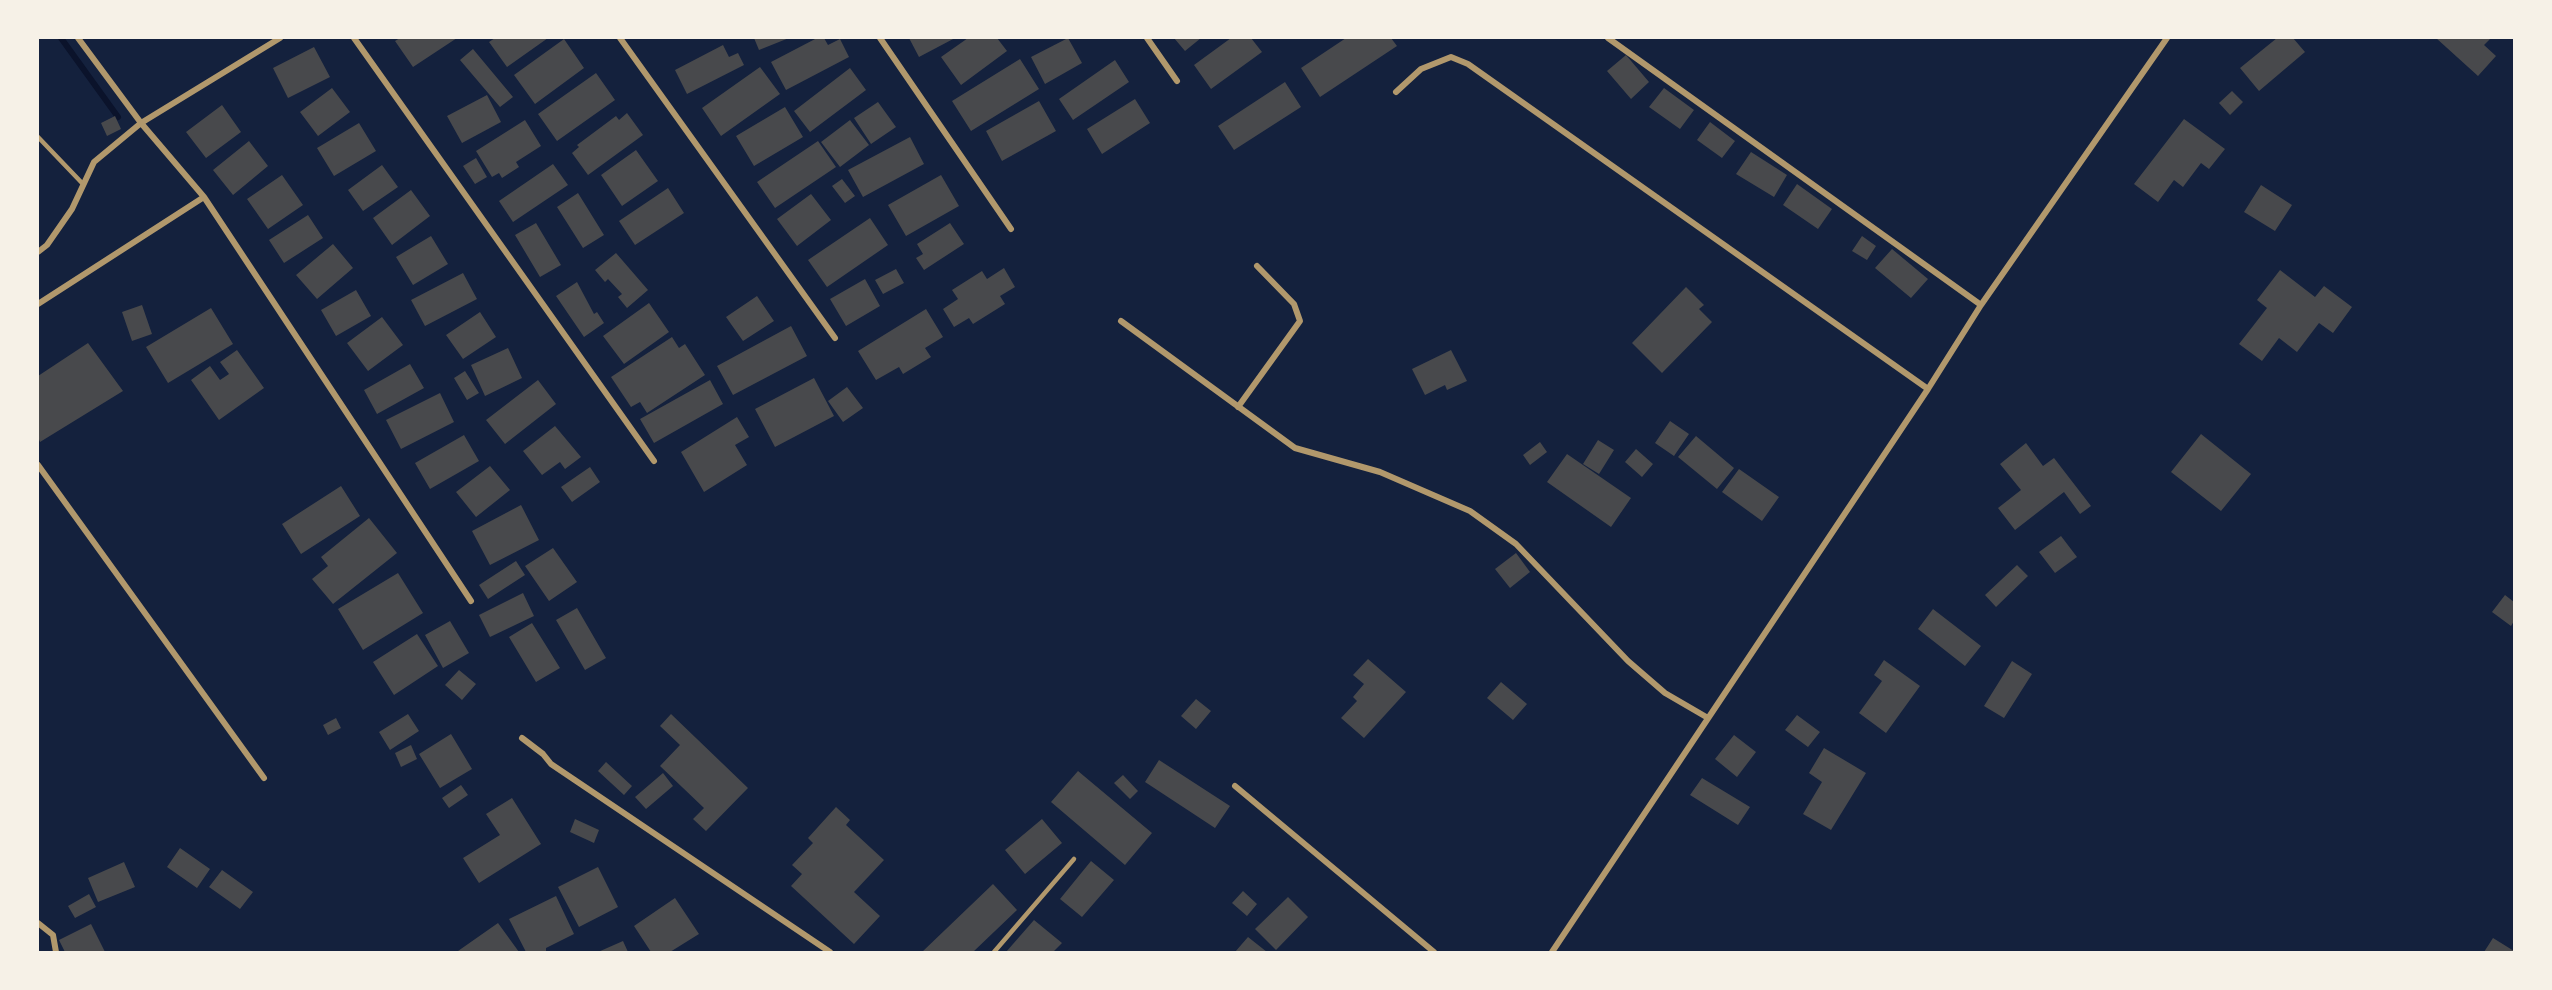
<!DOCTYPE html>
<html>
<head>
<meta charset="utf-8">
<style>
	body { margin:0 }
	#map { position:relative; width:2552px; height:990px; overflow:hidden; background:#14213d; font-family:"IBM Plex Sans",sans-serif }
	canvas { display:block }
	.frame { position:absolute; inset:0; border:39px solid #f6f1e7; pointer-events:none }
</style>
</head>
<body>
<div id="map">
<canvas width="2552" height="990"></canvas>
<div class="frame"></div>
</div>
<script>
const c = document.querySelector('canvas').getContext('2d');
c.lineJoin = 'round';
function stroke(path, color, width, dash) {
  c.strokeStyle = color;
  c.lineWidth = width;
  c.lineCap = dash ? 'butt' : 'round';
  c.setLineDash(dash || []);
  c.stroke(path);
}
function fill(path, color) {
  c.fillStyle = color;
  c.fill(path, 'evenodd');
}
stroke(new Path2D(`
	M61,38L118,117`), '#0b132b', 6);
fill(new Path2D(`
	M400,38H457L413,67L395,41Z
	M495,38H548L507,67L489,42Z
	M754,38H789L759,50Z
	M817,38H824L828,45L840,39L849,57L786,90L771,62Z
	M909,38H955L919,57Z
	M968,38H997L1007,51L961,85L941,57Z
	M1068,38L1082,63L1045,84L1031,57Z
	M1174,38H1201L1185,51Z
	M1231,38H1251L1262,52L1211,89L1194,65Z
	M1346,38H1391L1397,46L1320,97L1301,68Z
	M2277,38H2293L2305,52L2259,91L2240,68Z
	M2436,38H2491L2484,45L2496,56L2478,76Z
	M564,39L584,68L535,104L514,75Z
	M723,45L729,57L738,53L744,65L687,94L675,70Z
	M314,47L330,77L288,98L273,68Z
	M473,49L513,97L500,107L460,60Z
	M1626,55L1649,82L1631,99L1607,71Z
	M1020,59L1039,89L971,131L952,101Z
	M1115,60L1129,82L1073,120L1059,99Z
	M760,67L780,94L721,136L702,108Z
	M850,68L866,90L810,132L794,111Z
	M596,73L615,100L557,141L538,114Z
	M1285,82L1301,107L1234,150L1218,126Z
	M332,88L350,112L318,136L300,112Z
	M1664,88L1694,110L1680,129L1649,107Z
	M2232,91L2243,102L2230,115L2219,103Z
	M487,95L501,122L462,143L447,116Z
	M1135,99L1150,123L1102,154L1087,129Z
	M1039,101L1056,131L1002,161L986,131Z
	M878,102L896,127L871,144L854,118Z
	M222,105L241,132L206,158L186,132Z
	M785,107L803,137L754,166L736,136Z
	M627,113L643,135L588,175L572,153L579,147L577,145L616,116L619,120Z
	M115,116L121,129L107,136L101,123Z
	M2184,119L2225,149L2209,169L2201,163L2183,187L2174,180L2158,202L2134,184Z
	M525,120L541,146L516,162L519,167L502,178L499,173L492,177L476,151Z
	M850,120L869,145L840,167L821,142Z
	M1710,122L1735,141L1722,158L1697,140Z
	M359,123L376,151L334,176L317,148Z
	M910,137L924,164L863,197L848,170Z
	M249,141L268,166L233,195L213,170Z
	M818,141L836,167L775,208L757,182Z
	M636,150L658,181L622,206L601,175Z
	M1751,152L1787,175L1774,197L1736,174Z
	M476,158L487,177L475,184L463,166Z
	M553,164L568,185L513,222L499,201Z
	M382,165L398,187L363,211L348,190Z
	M282,175L303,205L268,229L247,199Z
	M941,175L959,206L906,236L888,205Z
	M842,179L855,196L845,203L832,186Z
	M1797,184L1832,209L1818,229L1783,205Z
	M2261,185L2292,205L2275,231L2244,212Z
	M668,188L684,213L635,245L619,221Z
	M411,190L430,216L392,245L373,218Z
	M578,193L604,235L583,248L557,207Z
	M811,194L831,220L797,246L777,219Z
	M308,215L323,238L284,263L269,240Z
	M870,218L888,245L827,287L808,260Z
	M536,223L561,265L540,277L515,235Z
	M950,223L964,244L924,270L916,258L923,254L917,244Z
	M431,236L448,264L413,285L396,257Z
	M1862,236L1876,246L1867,260L1852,251Z
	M333,244L353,268L317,299L296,275Z
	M1892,249L1928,279L1911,298L1875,268Z
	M616,253L648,290L627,308L618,297L622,294L608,279L605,282L595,270Z
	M1004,268L1015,287L1000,296L1005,304L973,324L969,318L954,327L943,309L958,299L952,290L982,271L987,279Z
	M896,269L904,283L883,294L875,280Z
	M2280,270L2315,297L2324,286L2352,307L2333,333L2319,323L2297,352L2279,338L2262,361L2239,344L2267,308L2257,300Z
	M463,273L477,299L425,326L411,300Z
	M865,279L880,306L846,326L830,299Z
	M577,282L594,314L597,312L604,323L584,337L556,296Z
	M1686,287L1704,305L1699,309L1712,322L1662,373L1632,343Z
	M356,290L371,316L336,336L321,310Z
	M757,296L774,321L743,341L726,317Z
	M649,303L669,332L624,364L603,336Z
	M142,305L152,334L132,341L122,312Z
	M211,308L233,344L168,383L146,347Z
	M926,309L943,337L925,348L931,357L903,374L899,367L876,380L858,351Z
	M480,312L496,337L463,359L446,335Z
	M382,317L403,345L368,371L347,343Z
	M791,326L807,356L733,395L717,366Z
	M672,337L679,348L685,344L705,375L647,413L640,402L631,407L611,377Z
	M88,343L123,391L40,442L38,437V376Z
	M508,348L522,378L485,396L471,365Z
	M237,350L264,388L219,420L191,380L210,366L220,380L229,374L220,362Z
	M1451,350L1467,381L1447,390L1445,385L1425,395L1412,369Z
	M410,364L424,388L377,414L364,390Z
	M465,371L479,393L467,400L454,378Z
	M814,378L834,416L775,447L755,409Z
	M538,380L556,404L505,444L486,420Z
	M710,380L723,404L654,443L640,419Z
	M847,387L863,408L843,422L828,401Z
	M440,393L454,422L401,449L386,420Z
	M737,417L749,437L735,445L747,465L704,492L681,452Z
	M1670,421L1689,434L1674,456L1655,443Z
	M555,426L581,457L565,469L560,462L542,475L523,451Z
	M2201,434L2251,474L2221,511L2171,472Z
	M464,435L479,461L430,489L415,463Z
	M1696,436L1734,468L1717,489L1678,457Z
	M1598,440L1614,450L1599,474L1583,464Z
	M1540,442L1547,452L1530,465L1523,455Z
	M2026,443L2043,466L2054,458L2091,506L2080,514L2064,492L2015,530L1998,508L2021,490L2000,464Z
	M1636,449L1653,464L1642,477L1625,462Z
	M1567,454L1631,498L1611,527L1547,482Z
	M490,466L510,490L476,517L456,492Z
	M590,467L600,482L572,502L561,487Z
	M1739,469L1779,497L1762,521L1722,492Z
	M341,486L360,516L301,554L282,524Z
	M521,505L539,540L490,565L472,531Z
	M369,518L397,553L333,604L312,579L328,566L321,557Z
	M2061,536L2077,557L2055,573L2039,552Z
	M553,548L577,582L549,601L525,566Z
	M1516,553L1530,572L1510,588L1495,569Z
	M516,561L525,575L488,599L479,585Z
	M2017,565L2028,576L1996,607L1985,595Z
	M398,573L423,613L363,650L338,609Z
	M523,593L534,616L490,637L479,615Z
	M2505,595L2514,602V621L2511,626L2492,612Z
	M577,608L606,658L585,670L556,620Z
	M1933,609L1981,646L1965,666L1918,629Z
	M450,621L469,653L443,668L425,635Z
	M532,623L560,668L536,682L509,637Z
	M417,634L438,666L394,695L373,662Z
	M1368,659L1406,692L1364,738L1341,718L1357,701L1353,697L1364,684L1353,675Z
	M1884,660L1920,686L1886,733L1859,713L1882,681L1874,675Z
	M2012,661L2032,674L2004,718L1984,706Z
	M459,670L476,684L462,700L445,685Z
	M1501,682L1527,704L1513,720L1487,698Z
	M1196,699L1211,711L1196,729L1181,716Z
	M408,714L419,731L390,750L379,732Z
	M671,714L748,788L706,831L693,819L704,808L660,766L680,745L660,726Z
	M1797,715L1820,732L1808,747L1785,730Z
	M336,718L341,728L328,735L323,725Z
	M451,734L472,769L440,788L419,754Z
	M1734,735L1756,752L1737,777L1715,759Z
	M411,745L417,759L401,767L395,753Z
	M1824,748L1866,773L1831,830L1803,814L1822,782L1809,773Z
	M1159,760L1230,806L1215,828L1145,782Z
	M606,762L632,786L624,795L598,771Z
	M1078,771L1152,833L1125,865L1051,802Z
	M663,773L673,786L646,809L635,797Z
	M1123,775L1138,791L1130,799L1114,783Z
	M1702,778L1750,807L1738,825L1690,795Z
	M461,785L468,795L449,808L442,798Z
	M512,798L541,844L479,883L463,858L500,835L486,814Z
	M836,807L850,820L846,825L884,860L854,892L880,916L854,944L791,886L802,874L792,865L813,843L808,838Z
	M575,819L599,830L594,843L570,832Z
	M1042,819L1062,843L1025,874L1005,850Z
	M180,848L210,869L197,888L167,867Z
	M1091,861L1114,880L1082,917L1060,899Z
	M124,862L135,887L98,902L88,878Z
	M598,867L618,907L579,927L558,887Z
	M222,870L253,892L240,909L209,887Z
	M993,884L1017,910L973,952H922Z
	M1243,891L1257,904L1247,916L1232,903Z
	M89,894L96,907L75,918L68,906Z
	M556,896L574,934L546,948V952H526L509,919Z
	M1288,897L1308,917L1276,950L1255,929Z
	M675,898L699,934L670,952H651L634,926Z
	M1034,920L1062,943L1053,952H1006Z
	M498,923L519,952H459L458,951Z
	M91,924L105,952H65L59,940Z
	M1248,937L1267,952H1235Z
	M2493,938L2514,951V952H2484Z
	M623,941L628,952H598Z`), '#48494c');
stroke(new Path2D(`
	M38,137L82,183
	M994,952L1074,859`), '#b1986c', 4.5);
stroke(new Path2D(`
	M78,38L141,123L204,197L471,601
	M354,38L654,461
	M620,38L835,338
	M880,38L1011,229
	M1147,38L1177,81
	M1608,38L1981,305
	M1396,92L1421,69L1451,57L1468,64L1928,389
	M38,252L47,245L72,209L94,162L141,123L280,38
	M38,304L204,197
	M1121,321L1295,448L1380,472L1470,511L1516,544L1628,661L1665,693L1708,718
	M1238,407L1300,321L1294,304L1257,266
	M38,465L264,778
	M522,738L543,754L551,764L830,952
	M1235,786L1434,952
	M38,923L53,935L56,952
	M1552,952L1928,389L1981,305L2167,38`), '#b1986c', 6);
</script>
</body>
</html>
